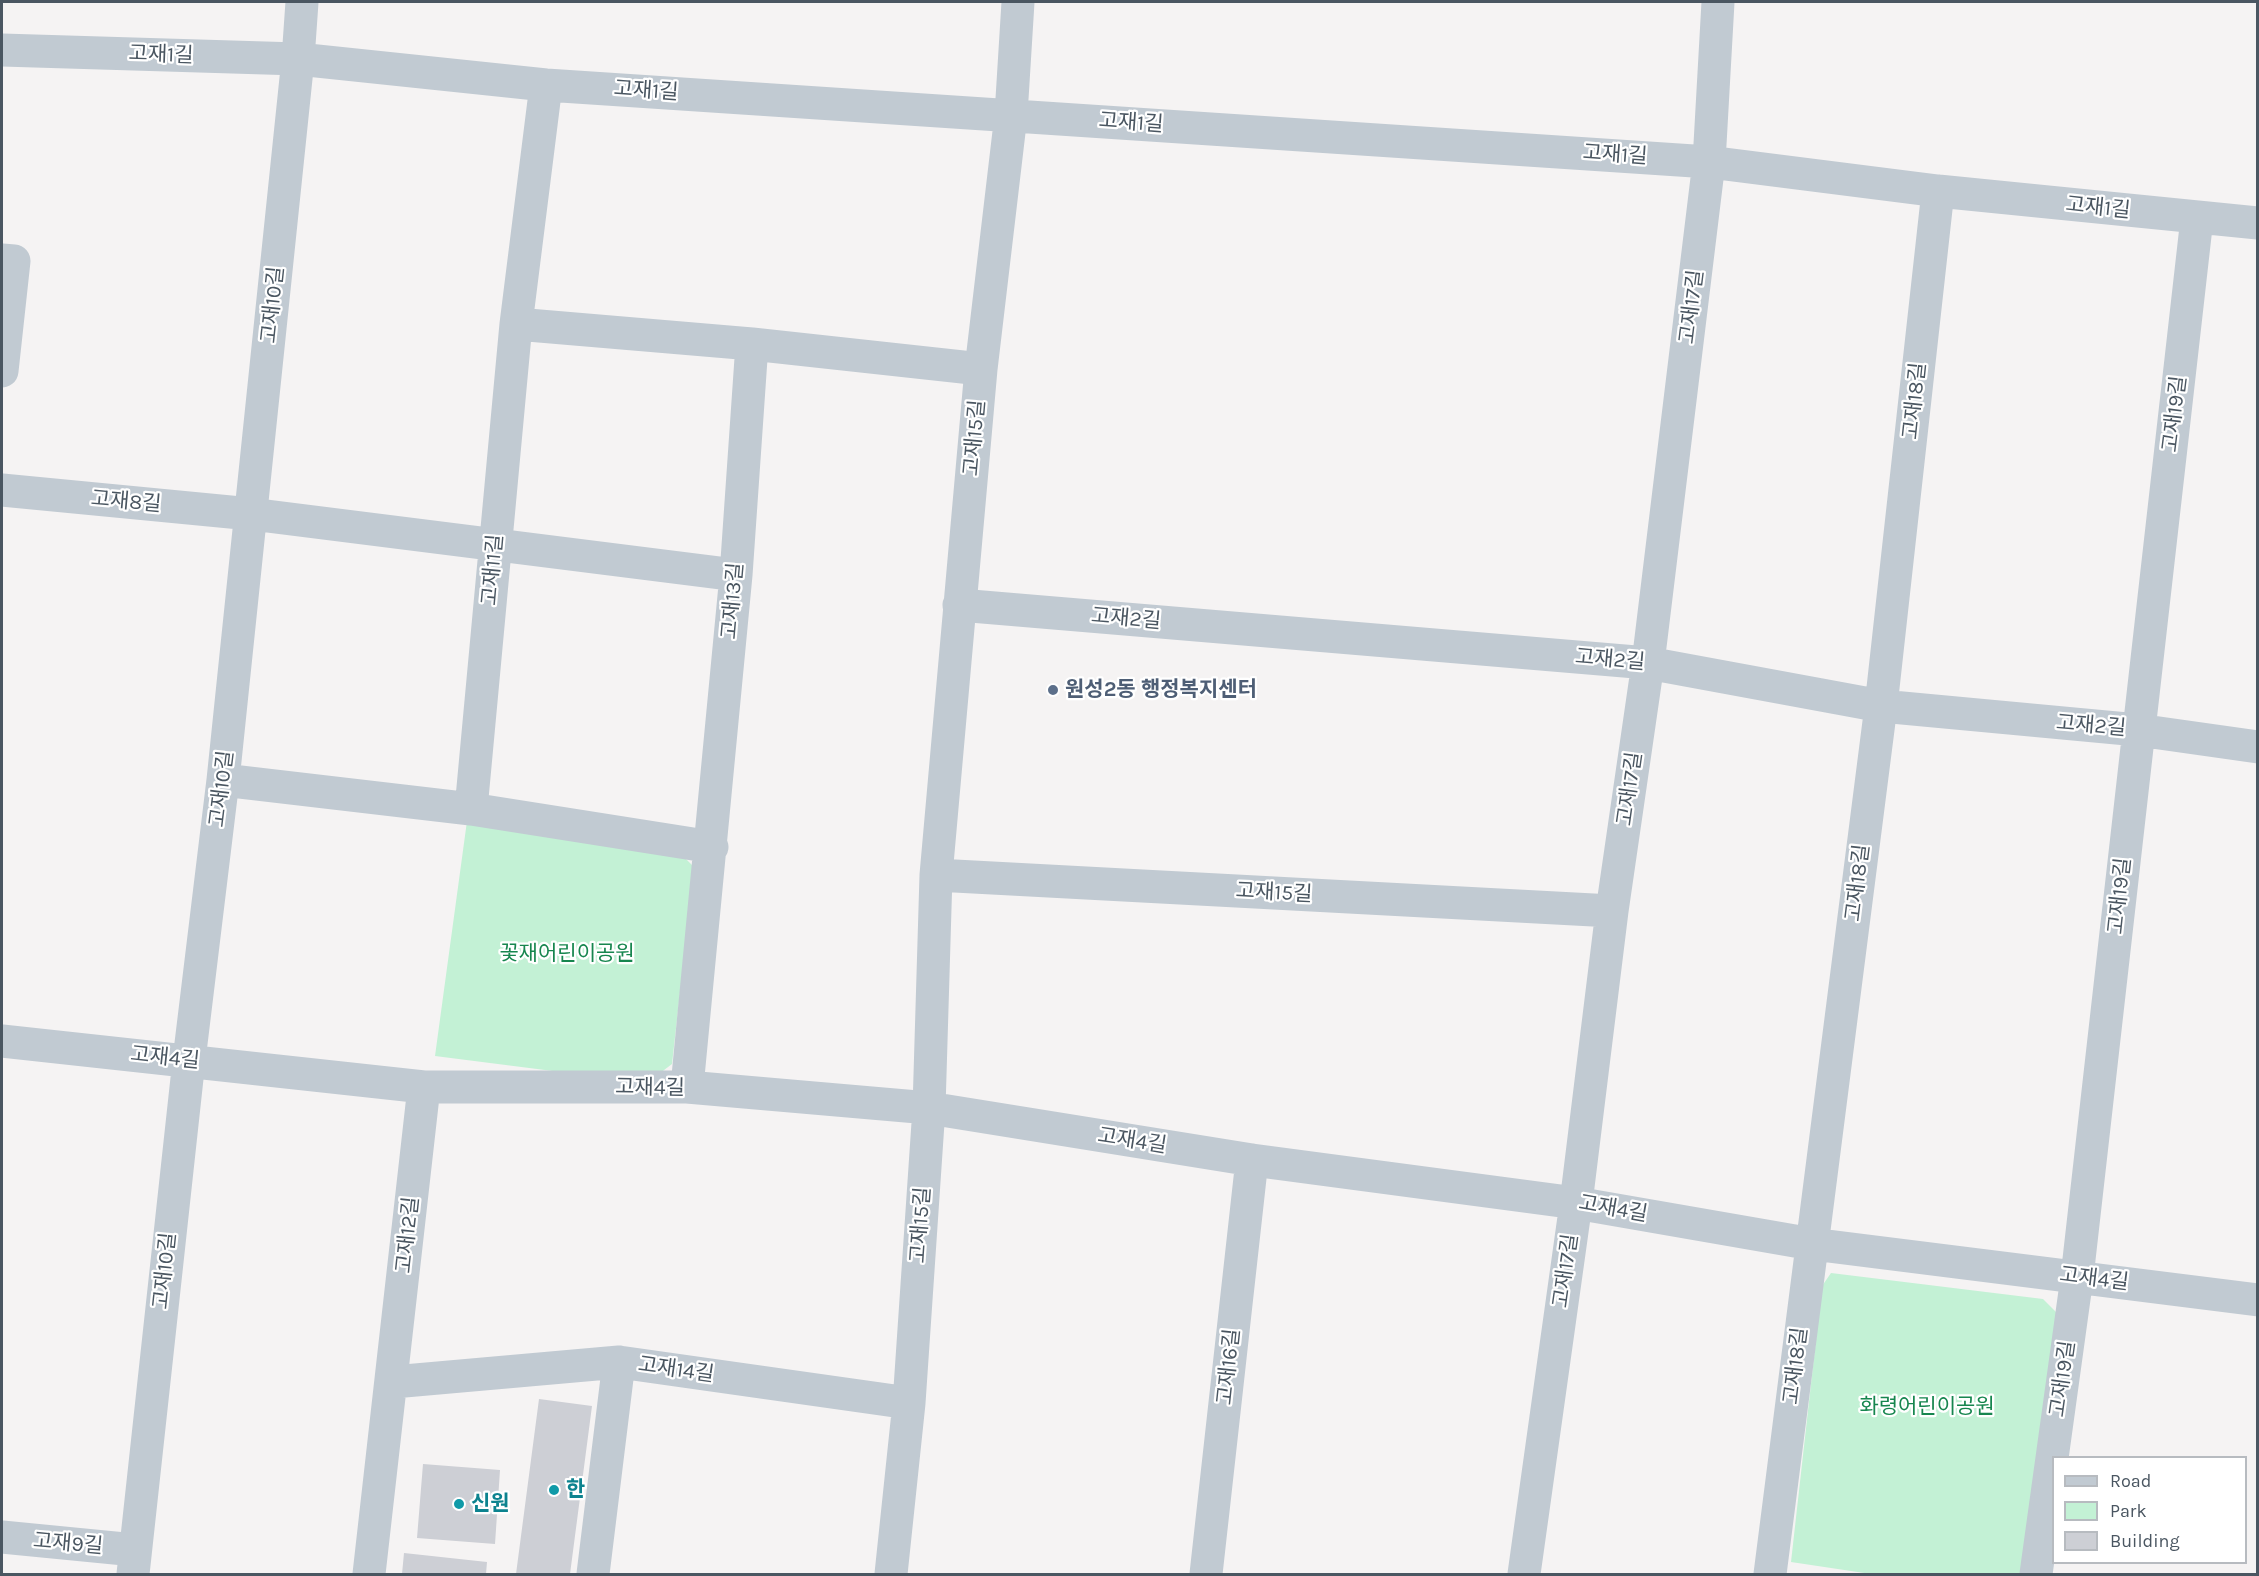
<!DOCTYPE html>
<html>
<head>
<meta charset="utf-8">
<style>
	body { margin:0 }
	#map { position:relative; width:2259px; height:1576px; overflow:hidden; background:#f5f3f3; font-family:Karla,sans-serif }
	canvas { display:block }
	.frame { position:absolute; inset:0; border:3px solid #4a5661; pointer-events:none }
	.legend { position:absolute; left:2052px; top:1456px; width:195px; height:108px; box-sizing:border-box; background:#fff; border:2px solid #b7bbc0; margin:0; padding:8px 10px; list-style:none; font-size:18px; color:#4a5661 }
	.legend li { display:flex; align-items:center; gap:12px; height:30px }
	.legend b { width:30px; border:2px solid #b7bbc0 }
</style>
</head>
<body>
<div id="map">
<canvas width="2259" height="1576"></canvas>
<div class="frame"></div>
<ul class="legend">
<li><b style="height:8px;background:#c1cad2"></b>Road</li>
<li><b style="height:16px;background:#c3f1d5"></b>Park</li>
<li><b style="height:16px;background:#cdcfd5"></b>Building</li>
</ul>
</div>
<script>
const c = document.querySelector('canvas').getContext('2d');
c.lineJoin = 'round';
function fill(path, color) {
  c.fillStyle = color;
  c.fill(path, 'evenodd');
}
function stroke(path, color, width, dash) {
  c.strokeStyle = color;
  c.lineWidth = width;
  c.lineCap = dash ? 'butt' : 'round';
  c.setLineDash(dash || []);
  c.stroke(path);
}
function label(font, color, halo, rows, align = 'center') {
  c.font = font + ' Karla,"Noto Sans KR",sans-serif';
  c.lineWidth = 4.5;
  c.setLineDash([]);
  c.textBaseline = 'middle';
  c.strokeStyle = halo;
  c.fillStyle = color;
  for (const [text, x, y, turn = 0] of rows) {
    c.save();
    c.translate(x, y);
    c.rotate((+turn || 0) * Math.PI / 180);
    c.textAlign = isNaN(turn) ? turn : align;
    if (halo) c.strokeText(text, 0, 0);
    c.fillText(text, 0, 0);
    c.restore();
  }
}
fill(new Path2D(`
	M467,821L679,852L694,867L672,1064L647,1083L435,1056Z
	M1831,1273L2043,1299L2059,1315L2024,1574H1871L1791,1562L1822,1286Z`), '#c3f1d5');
fill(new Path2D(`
	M539,1399L592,1406L570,1574H516Z
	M423,1464L500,1470L495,1544L417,1538Z
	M404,1553L487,1562L486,1574H402Z`), '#cdcfd5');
stroke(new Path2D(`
	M2,50L298,59L546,85L1709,162L1938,191L2258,223
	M2,260L14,261L2,371
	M516,324L752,344L981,369
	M2,490L251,514L736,575
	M959,605L1648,663L1881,706L2138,730L2258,747
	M223,780L471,809L712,847
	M471,809L516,324L546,85
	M936,875L1612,911
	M2,1041L424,1087H687L929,1108L1252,1160L1576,1203L1812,1244L2258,1300
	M687,1087L736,575L752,344
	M393,1382L619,1362L909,1403
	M2,1537L135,1550
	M133,1574L189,1060L223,780L298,59L302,2
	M369,1574L424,1087
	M593,1574L619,1362
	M891,1574L909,1403L929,1108L936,875L981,369L1011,115L1018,2
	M1206,1574L1252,1160
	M1524,1574L1576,1203L1612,911L1648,663L1709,162L1718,2
	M1770,1574L1881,706L1938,191
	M2036,1574L2077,1277L2197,218`), '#c1cad2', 33);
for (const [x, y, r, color] of [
	[1053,690,6,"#5c6f8a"],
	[554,1490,6,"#0f9aa8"],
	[459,1504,6,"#0f9aa8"]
]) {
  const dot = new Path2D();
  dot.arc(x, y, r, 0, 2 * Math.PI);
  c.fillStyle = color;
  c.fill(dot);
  stroke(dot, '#fff', 2);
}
label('21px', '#4a5661', '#fff', [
	["고재1길",161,55,2],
	["고재1길",646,91,4],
	["고재1길",1131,123,4],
	["고재1길",1615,155,4],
	["고재1길",2098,208,6],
	["고재10길",273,305,-84],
	["고재17길",1692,307,-83],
	["고재18길",1915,401,-84],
	["고재19길",2175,414,-83],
	["고재15길",975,438,-85],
	["고재8길",126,502,5],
	["고재11길",493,570,-85],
	["고재13길",733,601,-85],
	["고재2길",1126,619,5],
	["고재2길",1610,660,5],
	["고재2길",2091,726,5],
	["고재10길",222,789,-83],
	["고재17길",1630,789,-82],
	["고재18길",1858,883,-83],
	["고재15길",1274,893,3],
	["고재19길",2120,896,-84],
	["고재4길",165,1058,6],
	["고재4길",650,1088,1],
	["고재4길",1132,1141,9],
	["고재4길",1613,1209,10],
	["고재15길",921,1225,-86],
	["고재12길",408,1235,-84],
	["고재10길",165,1271,-84],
	["고재17길",1566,1271,-82],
	["고재4길",2094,1279,7],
	["고재18길",1796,1366,-83],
	["고재16길",1229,1367,-84],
	["고재14길",676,1370,8],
	["고재19길",2063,1379,-82],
	["고재9길",68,1544,5]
]);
label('bold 21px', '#4e5e75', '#fff', [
	["원성2동 행정복지센터",1065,690]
], 'left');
label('21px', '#17864f', '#fff', [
	["꽃재어린이공원",567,954],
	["화령어린이공원",1927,1407]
]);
label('bold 21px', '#0d838f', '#fff', [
	["한",566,1490],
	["신원",471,1504]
], 'left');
</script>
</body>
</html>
